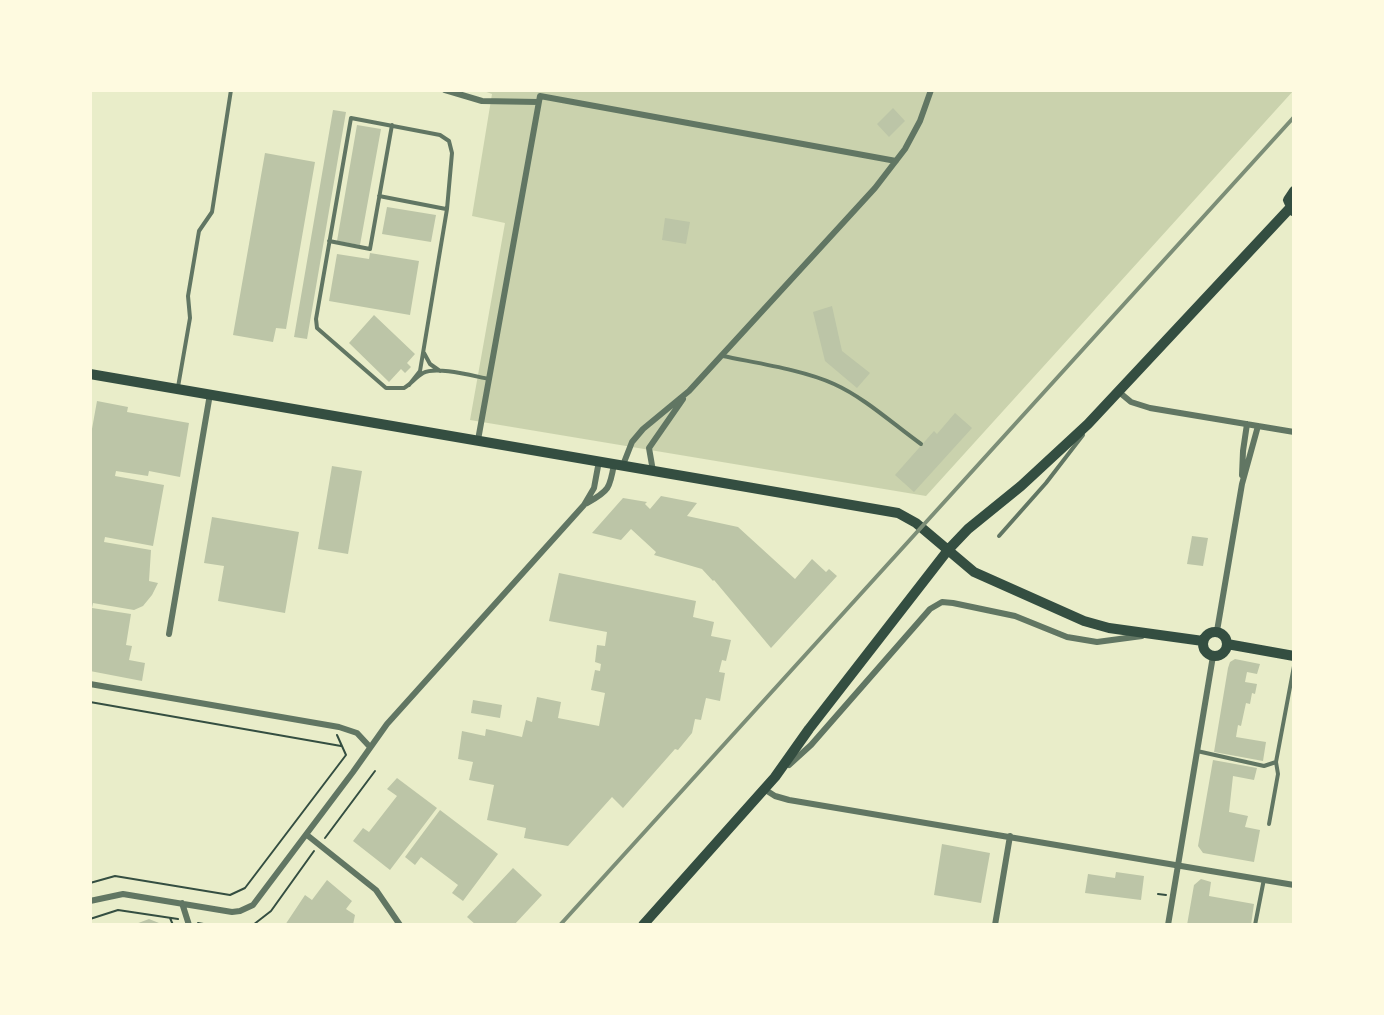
<!DOCTYPE html>
<html>
<head>
<meta charset="utf-8">
<style>
	body { margin:0 }
	#map { position:relative; width:1384px; height:1015px; overflow:hidden; background:#e9edc9; font-family:Literata,serif }
	canvas { display:block }
	.frame { position:absolute; inset:0; border:92px solid #fefae0; pointer-events:none }
</style>
</head>
<body>
<div id="map">
<canvas width="1384" height="1015"></canvas>
<div class="frame"></div>
</div>
<script>
const c = document.querySelector('canvas').getContext('2d');
c.lineJoin = 'round';
function fill(path, color) {
  c.fillStyle = color;
  c.fill(path, 'evenodd');
}
function stroke(path, color, width, dash) {
  c.strokeStyle = color;
  c.lineWidth = width;
  c.lineCap = dash ? 'butt' : 'round';
  c.setLineDash(dash || []);
  c.stroke(path);
}
fill(new Path2D(`
	M481,90H1294L926,496L470,420L505,223L472,216L492,94Z`), '#cad2ad');
fill(new Path2D(`
	M893,108L905,121L889,137L877,124Z
	M333,110L346,112L307,339L294,337Z
	M357,125L381,129L360,245L337,241Z
	M265,153L315,162L286,329L276,328L273,342L233,335Z
	M387,207L436,215L431,242L382,234Z
	M665,218L690,222L686,244L662,240Z
	M370,253L419,261L410,315L329,301L337,254L369,259Z
	M832,306L842,351L870,373L857,388L825,361L813,312Z
	M374,315L415,354L407,363L411,367L405,373L401,369L389,382L349,343Z
	M97,401L128,407L127,412L189,423L180,477L149,471L148,476L116,471L115,476L164,485L153,546L105,537L104,542L151,550L149,581L158,583L152,595L143,606L134,610L93,603L92,608L131,614L126,645L132,646L129,660L145,663L142,681L90,671V440Z
	M955,413L972,428L914,492L895,475L934,431L937,434Z
	M332,466L362,471L348,554L318,549Z
	M661,496L697,503L687,516L738,527L795,579L812,559L826,572L829,569L837,576L771,648L714,580L713,581L702,569L654,555L656,552L631,529L621,540L592,533L623,498L647,502L645,504L650,509Z
	M212,517L299,532L285,613L218,601L224,566L204,563Z
	M1192,536L1208,538L1203,566L1187,564Z
	M559,573L696,601L693,617L714,622L711,636L731,640L726,661L722,660L719,672L725,673L720,701L706,698L701,720L695,719L692,733L678,750L675,749L623,808L612,797L568,846L524,838L526,828L487,820L494,785L469,780L473,762L458,759L462,731L485,736L486,729L522,737L526,720L532,722L537,697L561,702L558,718L599,726L605,693L591,690L595,670L600,671L601,664L595,662L597,645L605,646L607,632L549,621Z
	M1235,659L1260,664L1257,674L1247,672L1245,682L1257,684L1255,694L1252,693L1250,704L1246,703L1241,726L1238,725L1236,737L1266,742L1263,761L1214,752L1228,668L1230,662Z
	M473,700L502,705L500,718L471,713Z
	M1213,760L1257,768L1254,780L1233,776L1229,812L1248,816L1245,827L1260,830L1254,862L1203,853L1198,846Z
	M397,778L437,808L390,870L353,841L363,828L369,832L397,796L387,789Z
	M440,810L498,854L463,901L452,893L458,885L421,857L415,865L405,857Z
	M942,844L990,853L981,903L934,895Z
	M513,868L542,895L514,925H476L467,917Z
	M1116,872L1144,876L1141,900L1085,893L1088,874L1115,878Z
	M1201,879L1211,882L1209,896L1254,904L1251,925H1187L1194,885Z
	M327,880L352,901L346,909L355,915L353,925H285L305,895L312,900Z
	M149,919L164,925H133Z`), '#bcc5a7');
stroke(new Path2D(`
	M90,702L341,746
	M325,838L375,771
	M90,883L115,876L230,895L245,888L346,755L337,735
	M1158,894L1166,895
	M170,918L173,925
	M90,919L118,910L178,919
	M198,923L209,925
	M253,925L271,911L314,851`), '#344e41', 2);
stroke(new Path2D(`
	M379,196L446,209
	M329,241L370,249L392,125
	M424,353L430,364L440,371
	M723,356C756,363 804,370 834,384C865,398 893,424 921,444
	M409,385L420,371L447,209L452,153L449,141L440,135L351,118L316,319L317,328L386,388H404C411,384 416,377 423,373C437,366 473,376 489,379
	M178,387L190,318L188,296L199,231L212,212L231,90
	M999,536L1046,483L1083,435
	M1197,751L1264,766L1276,762L1294,666
	M1269,824L1278,774L1276,762
	M1255,925L1264,879`), '#617663', 4);
stroke(new Path2D(`
	M445,90L482,101L538,102
	M1119,392L1131,402L1150,408L1294,432
	M478,440L540,96L896,161
	M623,465L632,442L643,429L689,391L875,188L905,149L920,121L931,90
	M653,471L649,448L683,399
	M1242,475L1243,451L1247,424
	M587,503C609,491 610,488 614,464
	M1217,631L1242,484L1258,426
	M169,634L210,394
	M90,684L339,727L357,733L370,747
	M789,765L811,745L930,609L942,602L953,603L1015,616L1067,637L1097,642L1142,636
	M764,789L775,796L789,800L1294,885
	M307,835L376,890L400,925
	M90,901L123,894L232,912L240,911L253,905L353,772L387,724L584,505L594,488L599,461
	M182,903L189,925
	M995,925L1010,836
	M1168,925L1213,656`), '#617663', 6);
stroke(new Path2D(`
	M1293,211L1288,200L1294,191
	M90,374L898,513L916,523L974,572L1084,621L1109,628L1203,641
	M1203 644a12 12 0 1 1 24 0a12 12 0 1 1-24 0Z
	M1227,644L1294,656
	M643,925L775,777L809,729L948,550L968,529L1021,486L1088,424L1290,208`), '#344e41', 10);
stroke(new Path2D(`
	M560,925L1294,117`), '#7c8e77', 4);
</script>
</body>
</html>
